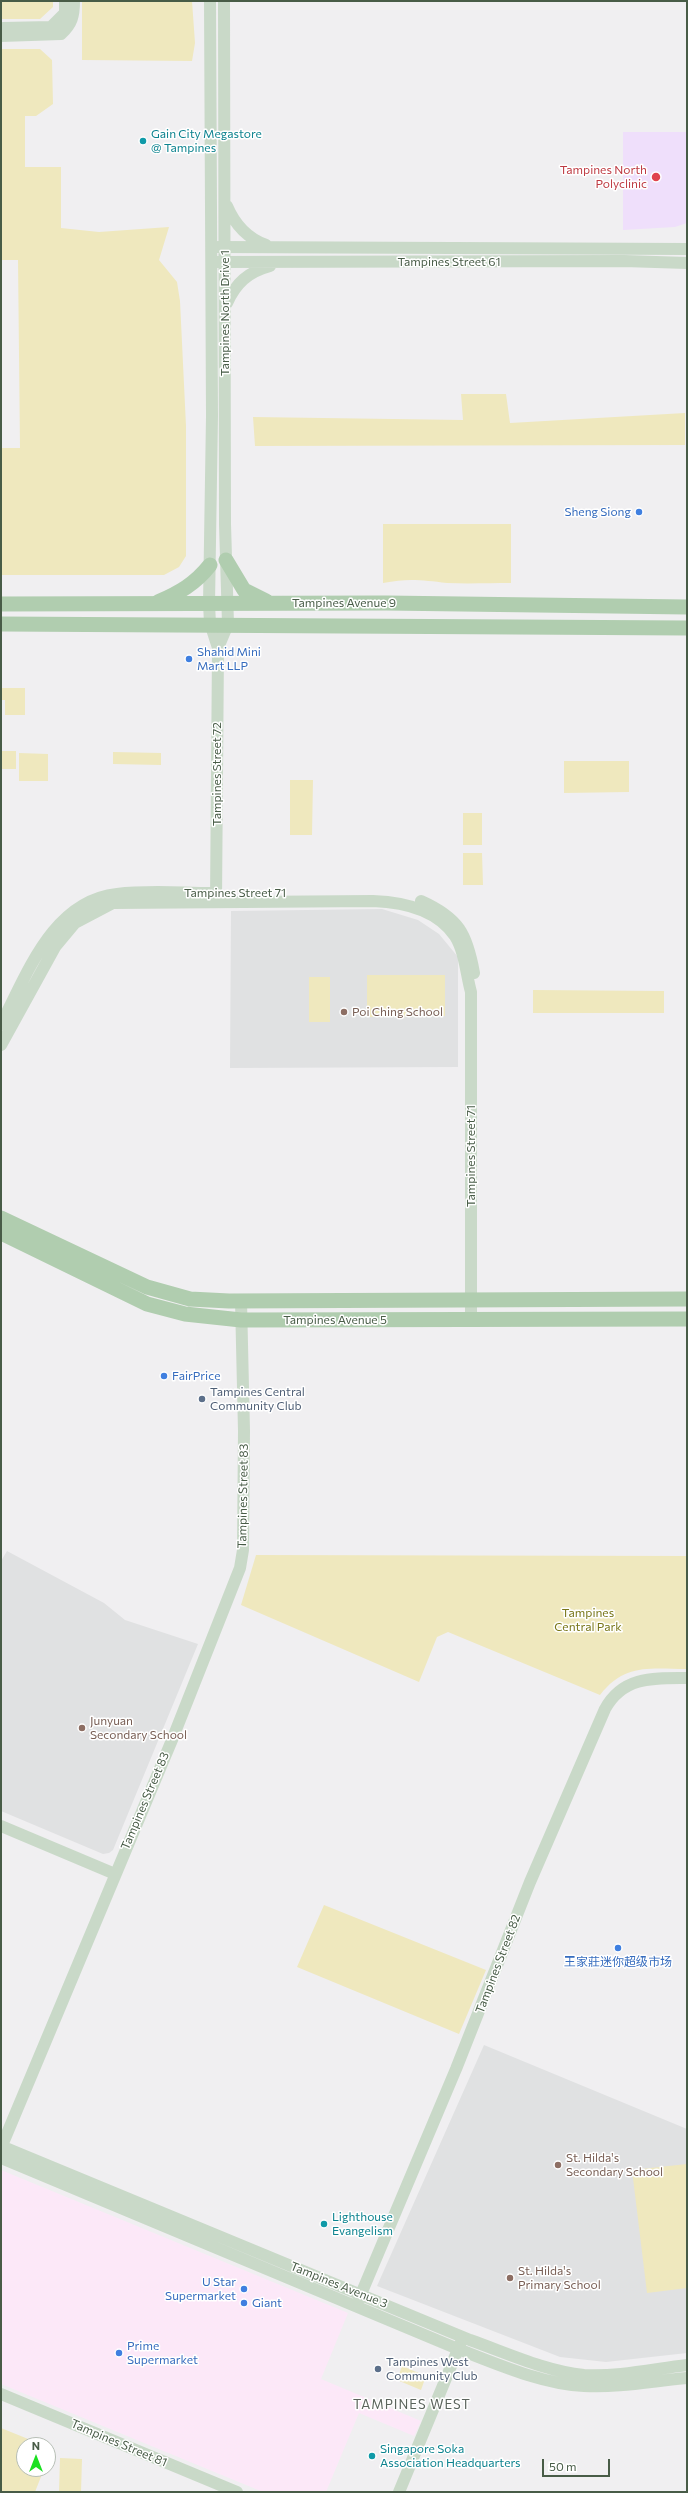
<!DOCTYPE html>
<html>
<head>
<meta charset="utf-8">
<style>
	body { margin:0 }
	#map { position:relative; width:688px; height:2493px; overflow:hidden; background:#f0eff1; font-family:Commissioner,sans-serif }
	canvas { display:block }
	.frame { position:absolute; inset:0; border:2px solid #485c47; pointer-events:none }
	.north { position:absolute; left:16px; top:2437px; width:40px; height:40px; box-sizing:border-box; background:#fff; border:1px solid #b6beb5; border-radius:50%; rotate:0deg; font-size:11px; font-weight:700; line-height:16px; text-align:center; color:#485c47 }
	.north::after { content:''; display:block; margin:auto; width:14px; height:18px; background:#1be022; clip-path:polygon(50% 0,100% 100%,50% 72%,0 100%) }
	.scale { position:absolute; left:542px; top:2459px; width:68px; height:18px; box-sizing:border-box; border:2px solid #485c47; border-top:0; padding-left:5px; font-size:12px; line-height:14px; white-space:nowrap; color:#485c47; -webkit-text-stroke:3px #fff; paint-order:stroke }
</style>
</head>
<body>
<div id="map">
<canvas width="688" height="2493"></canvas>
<div class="frame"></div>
<div class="north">N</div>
<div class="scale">50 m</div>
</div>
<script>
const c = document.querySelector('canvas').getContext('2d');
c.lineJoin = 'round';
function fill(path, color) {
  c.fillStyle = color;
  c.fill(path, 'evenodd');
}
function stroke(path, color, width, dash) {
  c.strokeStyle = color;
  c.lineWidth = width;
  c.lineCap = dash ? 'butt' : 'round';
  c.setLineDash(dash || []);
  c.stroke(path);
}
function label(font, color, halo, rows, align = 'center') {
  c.font = font + ' Commissioner,"Noto Sans SC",sans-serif';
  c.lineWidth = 3;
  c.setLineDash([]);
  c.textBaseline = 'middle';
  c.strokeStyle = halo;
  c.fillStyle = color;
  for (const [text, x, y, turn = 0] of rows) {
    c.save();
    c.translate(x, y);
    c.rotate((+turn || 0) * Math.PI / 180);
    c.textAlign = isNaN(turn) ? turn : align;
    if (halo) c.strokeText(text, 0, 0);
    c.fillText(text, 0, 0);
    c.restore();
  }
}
fill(new Path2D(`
	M1,2170L348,2313L321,2379L421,2421L414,2436L359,2413L326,2492H263L1,2384Z`), '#fce8f8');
fill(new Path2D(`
	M382,909L418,920L439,934L458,957V1067L230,1068L231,911Z
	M7,1551L104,1603L125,1620L198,1644L113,1850L109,1853L103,1854L1,1811V1561Z
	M484,2045L687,2129V2353L606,2362L560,2357L377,2286Z`), '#e0e1e2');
fill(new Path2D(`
	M623,132H687V223L675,227L623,230Z`), '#efdffb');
fill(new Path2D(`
	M1,1H53V7L40,19H1Z
	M82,1H192L195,43L192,61L82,60Z
	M1,49H40L52,60L53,104L36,116H25V167H61V228L99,232L169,227L159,260L177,282L180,301L186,426V556L179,567L164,575H1V448H20L18,260H1Z
	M461,394H506L510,423L685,413V445L255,446L253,417L463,420Z
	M383,524H511V583C490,583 468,584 447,583C422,580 408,578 383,583Z
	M1,688H25V715H5V700H1Z
	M1,751H16V769H1Z
	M113,752L161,753V765L113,764Z
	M19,753L48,754V781H19Z
	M564,761H629V792L564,793Z
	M290,780H313L312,835H290Z
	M463,813H482V845H463Z
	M463,853H482L483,885H463Z
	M367,975H445V1016L367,1017Z
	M309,977H330V1022H309Z
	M533,990L664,991V1013H533Z
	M256,1555L687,1556V1669C650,1669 625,1663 600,1695L448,1632L437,1637L419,1682L241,1605Z
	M324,1905L486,1970L459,2034L297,1967Z
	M687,2164V2288L647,2293L632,2170Z
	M402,2366L426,2376L421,2390L397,2380Z
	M1,2428L43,2445H24V2469H44L35,2492H1Z
	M60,2458L82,2459L81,2492H59Z`), '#efe8be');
stroke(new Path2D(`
	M210,1L212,416L209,604L210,623L218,648L216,901
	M3,28L51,27L65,13V1
	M1,36L61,34C72,24 74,16 74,1
	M227,206C235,225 247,238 266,245
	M218,247L687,249
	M218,262L624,261L687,263
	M227,303C236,283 248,272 270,266
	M218,648L228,624L225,524L224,1
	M421,901C459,918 467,934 474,973
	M1,1024C27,975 52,901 117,894C148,890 181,893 212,893
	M1,1045L55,947L75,923L113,903L373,901C403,902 437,910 455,936C465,952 466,974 471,992V1320
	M1,1826L115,1874
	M1,2146L470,2340C507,2353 545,2371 584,2375C618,2377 653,2369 687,2365
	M1,2148L172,1740L240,1568L243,1550L244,1431L241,1301
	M1,2158L458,2349C497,2364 542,2384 584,2386C618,2388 653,2381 687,2378
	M356,2306L456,2069L530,1882L605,1709C623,1676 654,1678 687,1678
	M1,2394L237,2492
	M399,2492L461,2342`), '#c9d9c8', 12);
stroke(new Path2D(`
	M226,560L244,590L266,601
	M158,602C179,593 195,584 210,565
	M1,604L386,603L687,607
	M1,624L687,628
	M1,1218L147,1287L190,1299L229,1301L687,1299
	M1,1233L147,1304L185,1314L241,1320L687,1319`), '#b0cdaf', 15);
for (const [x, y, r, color] of [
	[143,141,4,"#0f9aa8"],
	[656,177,5,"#e0444e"],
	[639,512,4,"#3f7fe0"],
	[189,659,4,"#3f7fe0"],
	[344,1012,4,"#8d6e63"],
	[164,1376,4,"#3f7fe0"],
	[202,1399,4,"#5c6f8a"],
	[82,1728,4,"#8d6e63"],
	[618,1948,4,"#3f7fe0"],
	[558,2165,4,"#8d6e63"],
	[324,2224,4,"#0f9aa8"],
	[510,2278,4,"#8d6e63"],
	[244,2289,4,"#3f7fe0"],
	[244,2303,4,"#3f7fe0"],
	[119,2353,4,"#3f7fe0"],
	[378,2369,4,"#5c6f8a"],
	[372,2456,4,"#0f9aa8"]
]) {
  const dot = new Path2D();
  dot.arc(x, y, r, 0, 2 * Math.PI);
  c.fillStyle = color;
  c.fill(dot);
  stroke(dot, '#fff', 1.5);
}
label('12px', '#0d838f', '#fff', [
	["Gain City Megastore",151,134],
	["@ Tampines",151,148],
	["Lighthouse",332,2217],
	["Evangelism",332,2231],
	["Singapore Soka",380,2449],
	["Association Headquarters",380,2463]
], 'left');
label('12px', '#be3a42', '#fff', [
	["Tampines North",647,170],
	["Polyclinic",647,184]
], 'right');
label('12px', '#485c47', '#fff', [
	["Tampines Street 61",449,262],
	["Tampines North Drive 1",225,313,-90],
	["Tampines Avenue 9",344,603],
	["Tampines Street 72",217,774,-90],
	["Tampines Street 71",235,893],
	["Tampines Street 71",471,1156,-90],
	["Tampines Avenue 5",335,1320],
	["Tampines Street 83",243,1496,-89],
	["Tampines Street 83",145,1801,-67],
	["Tampines Street 82",498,1964,-69],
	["Tampines Avenue 3",339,2285,22],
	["Tampines Street 81",119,2443,23]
]);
label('12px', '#366cbe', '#fff', [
	["Sheng Siong",631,512,"right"],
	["Shahid Mini",197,652],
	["Mart LLP",197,666],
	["FairPrice",172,1376],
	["王家莊迷你超级市场",618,1962,"center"],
	["U Star",236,2282,"right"],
	["Supermarket",236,2296,"right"],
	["Giant",252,2303],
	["Prime",127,2346],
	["Supermarket",127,2360]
], 'left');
label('12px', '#785e54', '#fff', [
	["Poi Ching School",352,1012],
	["Junyuan",90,1721],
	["Secondary School",90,1735],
	["St. Hilda's",566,2158],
	["Secondary School",566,2172],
	["St. Hilda's",518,2271],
	["Primary School",518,2285]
], 'left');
label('12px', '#4e5e75', '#fff', [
	["Tampines Central",210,1392],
	["Community Club",210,1406],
	["Tampines West",386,2362],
	["Community Club",386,2376]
], 'left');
label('12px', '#787618', '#fff', [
	["Tampines",588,1613],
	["Central Park",588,1627]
]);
c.letterSpacing = '1px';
label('13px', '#5b645c', '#fff', [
	["TAMPINES WEST",412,2405]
]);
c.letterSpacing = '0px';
</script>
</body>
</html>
